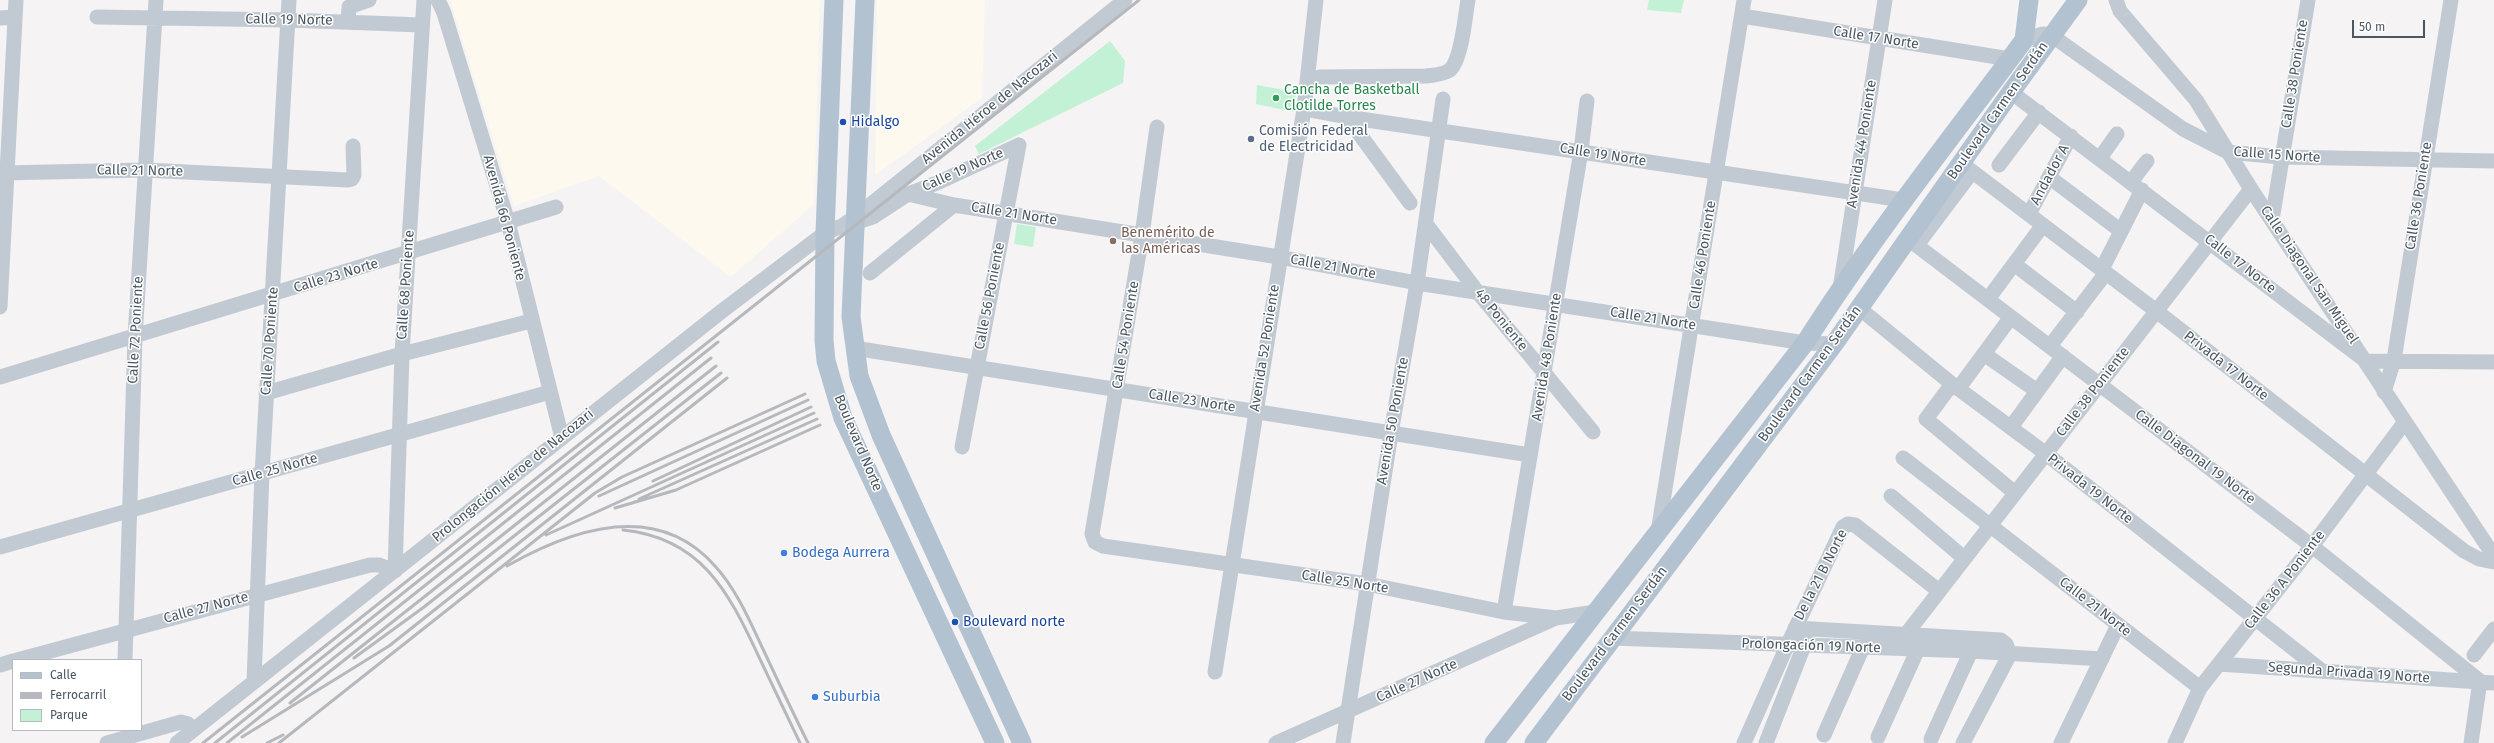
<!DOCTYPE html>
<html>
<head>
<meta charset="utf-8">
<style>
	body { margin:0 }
	#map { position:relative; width:2494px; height:743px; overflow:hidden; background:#f5f3f3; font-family:"Fira Sans",sans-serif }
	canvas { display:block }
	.legend { position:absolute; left:12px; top:659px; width:130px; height:72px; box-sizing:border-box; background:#fff; border:1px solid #b7bbc0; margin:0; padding:5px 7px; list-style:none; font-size:12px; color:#4a5661 }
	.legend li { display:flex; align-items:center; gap:8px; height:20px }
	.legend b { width:20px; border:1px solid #b7bbc0 }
	.scale { position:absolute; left:2352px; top:20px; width:73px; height:18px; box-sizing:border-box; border:2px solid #4a5661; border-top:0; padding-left:5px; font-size:12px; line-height:14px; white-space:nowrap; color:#4a5661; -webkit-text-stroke:3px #fff; paint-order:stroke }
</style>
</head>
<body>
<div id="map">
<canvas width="2494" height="743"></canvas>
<ul class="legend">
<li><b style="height:5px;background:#b3c2d1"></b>Calle</li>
<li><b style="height:5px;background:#b5b8bd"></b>Ferrocarril</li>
<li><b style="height:11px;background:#c3f1d5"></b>Parque</li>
</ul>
<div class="scale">50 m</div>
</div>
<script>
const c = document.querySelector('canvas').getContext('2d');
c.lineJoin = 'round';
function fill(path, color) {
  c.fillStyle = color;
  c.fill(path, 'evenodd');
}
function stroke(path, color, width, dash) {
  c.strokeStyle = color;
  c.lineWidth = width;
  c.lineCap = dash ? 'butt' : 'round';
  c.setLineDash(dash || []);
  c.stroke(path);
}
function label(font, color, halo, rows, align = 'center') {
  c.font = font + ' "Fira Sans",sans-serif';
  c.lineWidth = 3;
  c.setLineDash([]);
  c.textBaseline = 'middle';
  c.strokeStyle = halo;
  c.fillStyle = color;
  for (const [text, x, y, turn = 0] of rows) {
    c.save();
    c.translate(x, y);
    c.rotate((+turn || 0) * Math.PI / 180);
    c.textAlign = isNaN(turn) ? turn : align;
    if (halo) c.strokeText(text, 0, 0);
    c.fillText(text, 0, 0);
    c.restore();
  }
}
fill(new Path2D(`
	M450,0H820L814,204L731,277L599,176L514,206Z
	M877,0H985L982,98L875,175Z`), '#fdf9ef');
fill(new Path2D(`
	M1649,0H1684L1681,13L1647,10Z
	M1110,41L1125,61L1123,83L979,154L975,146Z
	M1257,85L1296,92L1295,112L1256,104Z
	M1017,224L1036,227L1033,247L1014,244Z`), '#c3f1d5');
stroke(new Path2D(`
	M438,0L444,13L508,222L562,438
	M2116,0L2120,11L2196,100L2251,189L2494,556
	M1742,16L2010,59
	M97,17L288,20L422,25
	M0,18L15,17
	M348,22L349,7L369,0
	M2024,40L2043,34L2051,35L2183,129L2228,152L2281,157L2494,161
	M1320,77L1426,76C1434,75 1443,75 1450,70C1462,59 1465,16 1468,0
	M2011,92L2366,361L2494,362
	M1304,109L1347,117L1903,200
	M1347,117L1410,203
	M1157,127L1142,235L1092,534L1095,542L1103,546L1367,584L1504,612L1556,618L1595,612
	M2100,158L2117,134
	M1961,163L2155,310L2464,551L2479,559L2494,562
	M1999,165L2039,112
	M0,173L145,170L348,180L352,179L354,175L353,146
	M2049,177L2121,231
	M2131,182L2147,161
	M908,194L954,205L1279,257L1417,283L1805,343L1834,344
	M2029,214L2071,136
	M2272,220L2308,0
	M852,224L873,217L908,194L937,183L1019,145
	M1426,224L1476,290L1593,432
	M1907,238L2312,546L2480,681
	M1917,245L1972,172
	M2014,264L2077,312
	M2102,269L2142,190
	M870,273L954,205
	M1840,289L1885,0
	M1988,299L2043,225
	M0,307L16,0
	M1859,308L1952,384L2045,453L2322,671
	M2050,346L2106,273
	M854,348L1530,455
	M1984,354L2037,391
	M0,377L556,207
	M1952,384L1926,419L2015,493
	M1958,389L2011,317
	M2384,392L2394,360L2451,0
	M266,393L402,354L531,321
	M2011,427L2063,356
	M962,447L1019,145
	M1903,458L2200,688
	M1891,496L1964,558
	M1658,532L1744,0
	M0,547L550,392
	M1504,612L1581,151L1587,101
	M1795,628L2001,640L2006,644L2010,654
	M1907,633L2251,189
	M1611,638L1971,651L2102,659
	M2474,655L2494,629
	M17,660L370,565H379L395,571L402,354L424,0
	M125,660L135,337L156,0
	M2219,664L2494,683
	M0,665L13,661
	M1215,672L1304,109L1316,0
	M254,681L262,474L289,0
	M1824,735L1863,647
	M1878,737L1918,649
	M1931,739L1971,651
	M107,743L181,722L188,724L193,730
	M177,743L722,311L825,233L842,226L855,217L1125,0
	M1276,743L1556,618
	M1343,743L1391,433L1417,283L1443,99
	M1744,743L1787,646L1843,527L1848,524L1855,525L1939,591
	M1766,743L1807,638
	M1963,743L2010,654
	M2061,743L2118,625
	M2175,743L2200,688L2312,546L2404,423
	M2471,743L2480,681`), '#c1cad2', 15);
stroke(new Path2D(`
	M834,0L825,233L824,340L826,361L843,418L995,743
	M865,0L851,317L859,376L881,435L1022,743
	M1494,743L1805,343C1868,244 1940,152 2010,59L2024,40L2029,0
	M1534,743L1834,344L2011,92L2078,0`), '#b3c2d1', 19);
stroke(new Path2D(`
	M653,481L811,407
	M599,496L808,400
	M639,499L817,419
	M615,508L676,490L820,425
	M623,530C701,538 728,591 758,655C772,684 786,714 800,743
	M546,535L814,413
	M507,566C572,529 657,500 715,566C736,589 749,619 762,647C777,679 792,711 808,743
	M354,658L424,607L721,373
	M290,703L716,366
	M242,737L389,646L727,378
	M203,743L1139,0
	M215,743L718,342
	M227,743L711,358
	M267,743L283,735
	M279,743L595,493L622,477L805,394`), '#b5b8bd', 3);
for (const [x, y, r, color] of [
	[1276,98,4,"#2e9e5b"],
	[843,122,4,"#1a4fb4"],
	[1251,139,4,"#5c6f8a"],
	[1113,241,4,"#8d6e63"],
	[784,553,4,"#3f7fe0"],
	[955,622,4,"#1a4fb4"],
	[815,697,4,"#3f7fe0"]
]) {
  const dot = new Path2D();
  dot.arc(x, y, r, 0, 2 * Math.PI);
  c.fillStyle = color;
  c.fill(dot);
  stroke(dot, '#fff', 1.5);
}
label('14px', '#4a5661', '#fff', [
	["Calle 19 Norte",289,20,1],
	["Calle 17 Norte",1876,38,9],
	["Calle 38 Poniente",2295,74,-81],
	["Avenida Héroe de Nacozari",990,108,-39],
	["Boulevard Carmen Serdán",1998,111,-55],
	["Avenida 44 Poniente",1862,144,-81],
	["Calle 19 Norte",1603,155,9],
	["Calle 15 Norte",2277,155,4],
	["Calle 19 Norte",963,170,-24],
	["Calle 21 Norte",140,171,1],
	["Andador A",2050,175,-62],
	["Calle 36 Poniente",2419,196,-81],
	["Calle 21 Norte",1014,214,9],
	["Avenida 66 Poniente",504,218,75],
	["Calle 46 Poniente",1703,255,-81],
	["Calle 17 Norte",2240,264,38],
	["Calle 21 Norte",1333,267,10],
	["Calle Diagonal San Miguel",2309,275,56],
	["Calle 23 Norte",336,276,-17],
	["Calle 68 Poniente",406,285,-86],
	["Calle 56 Poniente",990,296,-79],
	["Calle 21 Norte",1653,319,9],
	["48 Poniente",1501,320,51],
	["Calle 72 Poniente",136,330,-87],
	["Calle 54 Poniente",1126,335,-81],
	["Calle 70 Poniente",270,341,-86],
	["Avenida 52 Poniente",1265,348,-81],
	["Avenida 48 Poniente",1547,357,-81],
	["Privada 17 Norte",2226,366,38],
	["Boulevard Carmen Serdán",1810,374,-54],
	["Calle 38 Poniente",2093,392,-52],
	["Calle 23 Norte",1192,401,9],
	["Avenida 50 Poniente",1393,421,-80],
	["Boulevard Norte",858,443,67],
	["Calle Diagonal 19 Norte",2195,457,37],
	["Calle 25 Norte",275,470,-16],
	["Prolongación Héroe de Nacozari",513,476,-39],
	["Privada 19 Norte",2090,489,38],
	["De la 21 B Norte",1821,575,-63],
	["Calle 36 A Poniente",2285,580,-52],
	["Calle 25 Norte",1345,582,9],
	["Calle 21 Norte",2095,607,38],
	["Calle 27 Norte",206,608,-15],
	["Boulevard Carmen Serdán",1615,634,-53],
	["Prolongación 19 Norte",1811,646,2],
	["Segunda Privada 19 Norte",2349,673,4],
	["Calle 27 Norte",1417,681,-24]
]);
label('14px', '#27864d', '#fff', [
	["Cancha de Basketball",1284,90],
	["Clotilde Torres",1284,106]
], 'left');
label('14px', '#164399', '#fff', [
	["Hidalgo",851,122],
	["Boulevard norte",963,622]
], 'left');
label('14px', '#4e5e75', '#fff', [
	["Comisión Federal",1259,131],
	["de Electricidad",1259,147]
], 'left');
label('14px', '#785e54', '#fff', [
	["Benemérito de",1121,233],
	["las Américas",1121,249]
], 'left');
label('14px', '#366cbe', '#fff', [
	["Bodega Aurrera",792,553],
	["Suburbia",823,697]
], 'left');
</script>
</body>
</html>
